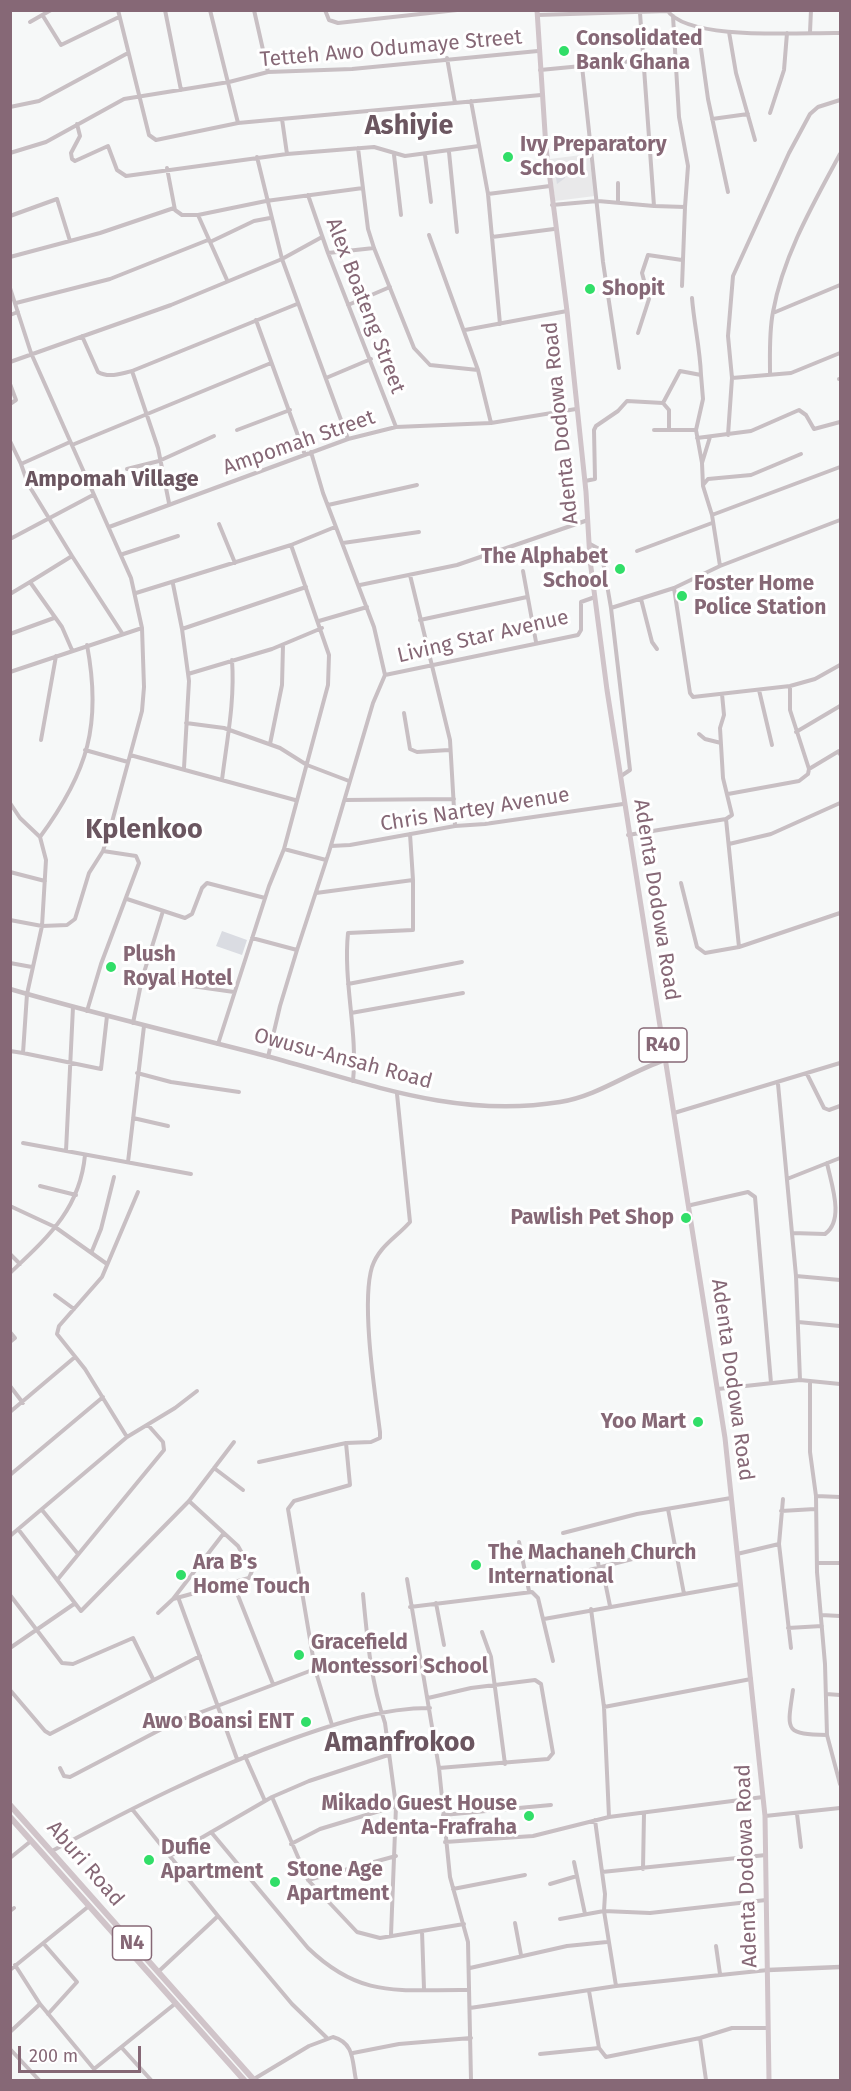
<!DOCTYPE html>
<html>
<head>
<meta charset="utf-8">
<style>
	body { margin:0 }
	#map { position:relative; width:851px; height:2091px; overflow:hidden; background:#f6f8f8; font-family:"Fira Sans",sans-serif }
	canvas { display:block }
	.frame { position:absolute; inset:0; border:12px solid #866876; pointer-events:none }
	.scale { position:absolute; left:18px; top:2046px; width:123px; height:27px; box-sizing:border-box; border:3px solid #866876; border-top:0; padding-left:8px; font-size:18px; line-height:21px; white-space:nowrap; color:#866876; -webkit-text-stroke:4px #fff; paint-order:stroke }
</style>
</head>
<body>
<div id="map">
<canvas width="851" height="2091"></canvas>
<div class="frame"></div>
<div class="scale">200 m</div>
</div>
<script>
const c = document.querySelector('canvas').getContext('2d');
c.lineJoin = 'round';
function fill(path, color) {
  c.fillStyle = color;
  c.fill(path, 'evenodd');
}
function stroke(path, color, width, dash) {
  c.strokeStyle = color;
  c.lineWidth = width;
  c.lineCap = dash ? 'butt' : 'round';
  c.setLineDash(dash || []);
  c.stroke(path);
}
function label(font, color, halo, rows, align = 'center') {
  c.font = font + ' "Fira Sans",sans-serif';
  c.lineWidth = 6;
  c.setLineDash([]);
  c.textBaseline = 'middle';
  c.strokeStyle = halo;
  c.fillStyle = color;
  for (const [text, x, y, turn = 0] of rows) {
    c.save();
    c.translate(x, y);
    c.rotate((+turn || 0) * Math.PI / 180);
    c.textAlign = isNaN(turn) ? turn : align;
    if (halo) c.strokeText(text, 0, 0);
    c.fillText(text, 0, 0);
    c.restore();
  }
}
fill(new Path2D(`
	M589,154L595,196L555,201L550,159Z`), '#e9e9ea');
fill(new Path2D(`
	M554,166L564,168L565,178L557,184Z
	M222,931L247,940L242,955L216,946Z`), '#dadce2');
stroke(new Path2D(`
	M118,10L149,135L156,140L238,123L541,95
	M165,10L181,90
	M210,10L238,123
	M254,10L268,72
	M325,10L329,20L338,23L457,10
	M667,10C688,42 805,32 840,33
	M537,15L668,11
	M43,16L61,45L119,17
	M30,22L51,10
	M698,27L708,99L728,192
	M729,32L736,73L755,140
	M810,32L811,10
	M447,58L455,103
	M582,66L603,262L619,368
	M540,70L644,60
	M471,101L488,194L500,324
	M10,107L39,101L128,53
	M770,113L784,70L787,33
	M282,119L287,154
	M712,119L748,114
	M77,124L80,136L71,153L72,159L75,161L108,146L117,170L126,176L287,154L374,147L405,156L479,146
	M358,148L368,229L374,248L414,348L430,365L478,370
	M449,152L457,232
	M10,153L46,142L124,99L229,82L268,72L352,69L538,51
	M394,155L401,215
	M425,155L431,202
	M257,157L282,259L348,439
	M167,168L175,210L182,215H198
	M618,183V202
	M488,194L550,186
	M308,195L328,253L396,427
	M552,205L598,201L654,206L640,13
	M654,206L685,207L688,166L679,117L673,16
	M10,216L57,199L70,241
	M429,235L478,370L491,423
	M492,237L554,229
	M210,242L254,221L270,218
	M328,253L374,248
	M10,257L100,233L174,208
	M227,280L198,215L266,201L363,188
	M682,286L685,207
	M10,288L31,353L131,578L142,628L144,687L142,711L112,822L103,851L89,873L75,919L67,925L42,926L10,920
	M692,298C694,324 700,348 701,375
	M16,303L110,279L208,240
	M348,305L390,287
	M773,313L840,285
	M10,315L18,312
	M256,320L305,455
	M465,330L567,311
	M638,333L649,299L642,273L648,255L682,260
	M82,336L98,372C108,378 121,374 132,371L297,304
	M10,362L171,305L282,259L322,237
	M132,371L158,448L169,503
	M770,373C770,353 769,332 773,312C783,256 813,204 840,154
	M326,378L371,359
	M732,378L791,373L840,353
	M839,379H840
	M10,384L16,400L10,404
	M669,429V410L663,403L680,371L701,375L703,399L696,430L702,463
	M237,430L290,410
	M654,430H696
	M728,435L732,378L728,336L733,276L789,153L810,114L818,107L840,100
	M710,437L702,463L703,486L712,515L720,566
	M697,438L751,431L799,410L806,415L814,429L840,422
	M10,441L21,464
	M70,442L21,464L28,484L72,556
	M72,445L271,363
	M127,469L159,461L214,436
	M585,481L595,479L594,430L596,426L618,411L627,401L663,403
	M703,485L708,479L751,475L801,454
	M328,505L417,485
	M712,515L840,467
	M219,524L235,563
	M109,527L348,439L396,427L491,423L576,409
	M10,539L93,495
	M343,543L419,532
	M590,544L601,550L611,608
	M637,551L712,523
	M123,554L178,536
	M523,571L536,642
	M410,575L450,740L455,826
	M173,584L182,629
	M360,585L457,565L588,520
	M674,588L690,693L693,697L790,686L815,679L840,665
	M136,593L291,545L335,527
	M10,594L30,582
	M641,599L652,642L657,649
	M420,620L527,597
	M319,621L367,607
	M10,634L54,618
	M72,650L62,627L30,582L72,556L122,633
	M10,672L142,628
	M188,674L272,649L322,628
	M385,675L578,635L581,630V602L595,597
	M759,690L772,745
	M722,694L724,715L720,728L723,778L732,815L726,819
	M404,713L410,749L417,752L449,750
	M186,723L224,728L280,748L307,765L349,781
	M796,732L840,706
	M699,734L705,739L721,743
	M41,740L56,656
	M270,744L282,685L283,645
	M85,750L128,762
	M130,755L295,800
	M184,768L189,681L182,629L306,587
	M809,769L839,751L840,754
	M621,776L630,770L611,608L674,588L720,566L840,520
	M222,780C227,739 235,701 232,660
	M728,794L799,781L808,774L809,769L790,710V686
	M345,800L454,799
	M10,803L20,818L40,837L46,860L42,926L27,994L23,1053L101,1069L107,1016
	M628,835L726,819L739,947
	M40,837C88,772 102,724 87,645
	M729,844L771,834L840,803
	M331,846L350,845L455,826L485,824L623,804
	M284,849L326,860
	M10,872L45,881
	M681,883L697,947L705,953L739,947L840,913
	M316,893L413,880L410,834
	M127,899L185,918L192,914L202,888L207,883L265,898
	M252,938L297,950L329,852L373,703L385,675L374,627L323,493L311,452
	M10,963L32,967
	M142,979L234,992
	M348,984L462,962
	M87,1011L101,964L139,863L136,856L103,851
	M351,1013L463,993
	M133,1023L142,979L163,911
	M218,1044L269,886L284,849L328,685L329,655L291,545
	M10,1051L23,1053
	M268,1057L280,1006L297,950
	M137,1073L171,1082L239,1092
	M807,1074L824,1108L829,1110L840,1106
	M353,1081C358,1031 343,983 348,933L413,930V880
	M778,1084L796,1276L800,1380
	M674,1113L840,1063
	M133,1118L168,1126
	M23,1143L191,1174
	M66,1151L73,1007
	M128,1162L144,1026
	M787,1179L840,1158
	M40,1186L76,1195
	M691,1205L748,1192L755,1197L771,1383
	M10,1206L55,1227L107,1264
	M792,1233L825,1234C845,1220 831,1183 827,1163
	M92,1251L101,1229L114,1177
	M10,1254L20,1264
	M10,1273C48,1237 80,1209 85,1155
	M796,1276L840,1280
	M55,1295L74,1309
	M798,1322L840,1326
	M10,1332L15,1338L10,1342
	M810,1381V1452L816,1496L817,1572L825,1664L827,1735L840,1784
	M10,1386L23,1403
	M718,1389L800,1380L840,1384
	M10,1412L75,1357
	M127,1437L85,1369L57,1334L59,1326L102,1277L138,1192
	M346,1443L371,1442L380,1438V1432C375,1393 361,1303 372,1267C379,1246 397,1237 410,1222L397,1094
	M259,1462L346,1443L350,1485L294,1501L288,1509L315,1669L332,1725
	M214,1468L243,1490
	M10,1475L103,1397
	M816,1496L840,1497
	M783,1499L779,1544L791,1648
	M668,1509L684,1594
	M42,1510L78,1554
	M781,1511L815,1509
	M18,1529L81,1611L189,1501L234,1442
	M563,1533L637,1514L731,1498
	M10,1536L127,1437L175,1408L197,1391
	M519,1542L529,1591
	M596,1550L599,1568
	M737,1554L779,1544
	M817,1563H840
	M602,1567L610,1606
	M574,1574L675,1548
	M58,1579L164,1450L163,1442L148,1425
	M407,1579L439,1768L450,1877L468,1942L471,2080
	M233,1583L273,1684
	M363,1594C367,1637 371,1683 385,1723L396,1806L391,1935
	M10,1595L62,1663L73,1664L133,1638L153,1679
	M178,1597L237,1759
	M173,1599L249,1578L252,1571L238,1546L189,1501
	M436,1603L444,1645
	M410,1607L532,1592L538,1598L553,1661
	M591,1609L604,1707L751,1679
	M158,1613L173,1599L224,1533
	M821,1615L840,1616
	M544,1619L740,1584
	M788,1628L822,1626
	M482,1632L491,1657L505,1764
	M10,1648L74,1604
	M10,1690L45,1731L50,1734L200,1656
	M793,1690C787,1731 784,1734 827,1735
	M826,1694L840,1695
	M428,1698L471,1688L535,1680L541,1684L553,1753L548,1759L439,1768
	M604,1707L609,1817
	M245,1756L265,1801
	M60,1768L64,1776L70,1777L175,1722L315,1669
	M272,1797L308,1880L357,1932L380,1938L464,1924
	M132,1809L218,1916L158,1972
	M797,1814L801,1847
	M443,1815L551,1805
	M765,1816L840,1808
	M595,1820L605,1894L604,1911L616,1986
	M211,1832L308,1948C362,2000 400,1989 469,1990
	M445,1842L533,1836L609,1817L763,1797
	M291,1844L320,1829L396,1806
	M52,1851C130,1809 208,1769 292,1739C337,1723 382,1708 430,1708
	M170,1856L272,1797L309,1781L388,1755
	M10,1858L31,1841
	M574,1862L585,1914
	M643,1869L644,1813
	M602,1872L766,1855
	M308,1880L396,1856
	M550,1884L577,1876
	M453,1889L525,1875
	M10,1911L14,1908
	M218,1916L292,2004L327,2038
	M560,1919L604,1911L650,1913L766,1900
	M515,1923L521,1955
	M422,1931L424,1989
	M44,1944L77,1982L48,2014
	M716,1946L720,1974
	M470,1968L567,1946L607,1942
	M10,1970L89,1906
	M589,1991L599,2048L606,2057L700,2038L732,2028H768
	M40,2004L94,2069L176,2003
	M470,2008L616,1986L768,1970
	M10,2032L40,2004L15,1965
	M700,2038L706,2080
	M122,2048L151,2080
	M10,2049L39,2080
	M353,2053L399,2044L471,2038
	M540,2054L599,2048
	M254,2079L309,2046L333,2037C355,2043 352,2062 356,2080`), '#c8bfc3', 4);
stroke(new Path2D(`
	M10,989C95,1014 181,1034 266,1056C365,1082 454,1119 560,1102C598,1096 629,1072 665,1060
	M768,1970L840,1967`), '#c8bfc3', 4.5);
stroke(new Path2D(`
	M537,10L546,148L567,311L586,492L590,560L607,690L725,1438L765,1816L769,2080`), '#d0c4c9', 5);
stroke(new Path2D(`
	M10,1805L254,2080
	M10,1817L244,2080`), '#d0c4c9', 6);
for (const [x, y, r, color] of [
	[564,51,6,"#31de68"],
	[508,157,6,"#31de68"],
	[590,289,6,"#31de68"],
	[620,569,6,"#31de68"],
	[682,596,6,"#31de68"],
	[111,967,6,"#31de68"],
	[686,1218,6,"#31de68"],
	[698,1422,6,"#31de68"],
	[476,1565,6,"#31de68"],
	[181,1575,6,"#31de68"],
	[299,1655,6,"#31de68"],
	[306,1722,6,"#31de68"],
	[529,1816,6,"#31de68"],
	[149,1860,6,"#31de68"],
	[275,1882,6,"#31de68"]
]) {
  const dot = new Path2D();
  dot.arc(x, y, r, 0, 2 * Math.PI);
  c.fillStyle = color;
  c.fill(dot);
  stroke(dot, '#fff', 2);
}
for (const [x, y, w] of [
	[663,1045,48],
	[132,1943,39]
]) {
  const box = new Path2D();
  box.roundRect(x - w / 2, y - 17, w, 34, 4.5);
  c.fillStyle = '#fff';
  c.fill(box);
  stroke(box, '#866876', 1.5);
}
label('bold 20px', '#866876', null, [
	["R40",663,1045],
	["N4",132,1943]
]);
label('bold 21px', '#866876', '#fff', [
	["Consolidated",576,39],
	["Bank Ghana",576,63],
	["Ivy Preparatory",520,145],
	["School",520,169],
	["Shopit",602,289],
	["The Alphabet",608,557,"right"],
	["School",608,581,"right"],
	["Foster Home",694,584],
	["Police Station",694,608],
	["Plush",123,955],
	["Royal Hotel",123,979],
	["Pawlish Pet Shop",674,1218,"right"],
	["Yoo Mart",686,1422,"right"],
	["The Machaneh Church",488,1553],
	["International",488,1577],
	["Ara B's",193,1563],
	["Home Touch",193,1587],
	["Gracefield",311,1643],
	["Montessori School",311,1667],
	["Awo Boansi ENT",294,1722,"right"],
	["Mikado Guest House",517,1804,"right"],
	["Adenta-Frafraha",517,1828,"right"],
	["Dufie",161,1848],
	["Apartment",161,1872],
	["Stone Age",287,1870],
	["Apartment",287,1894]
], 'left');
label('21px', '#866876', '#fff', [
	["Tetteh Awo Odumaye Street",391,49,-5],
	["Alex Boateng Street",365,306,69],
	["Adenta Dodowa Road",561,423,-96],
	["Ampomah Street",299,443,-19],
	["Living Star Avenue",483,637,-13],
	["Chris Nartey Avenue",475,810,-9],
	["Adenta Dodowa Road",656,900,81],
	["Owusu-Ansah Road",343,1059,15],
	["Adenta Dodowa Road",732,1380,82],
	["Aburi Road",85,1864,49],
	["Adenta Dodowa Road",747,1866,-92]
]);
label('bold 22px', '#6b5660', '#fff', [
	["Ampomah Village",112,480]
]);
label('bold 27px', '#6b5660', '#fff', [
	["Ashiyie",409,126],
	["Kplenkoo",144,830],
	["Amanfrokoo",400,1743]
]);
</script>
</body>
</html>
